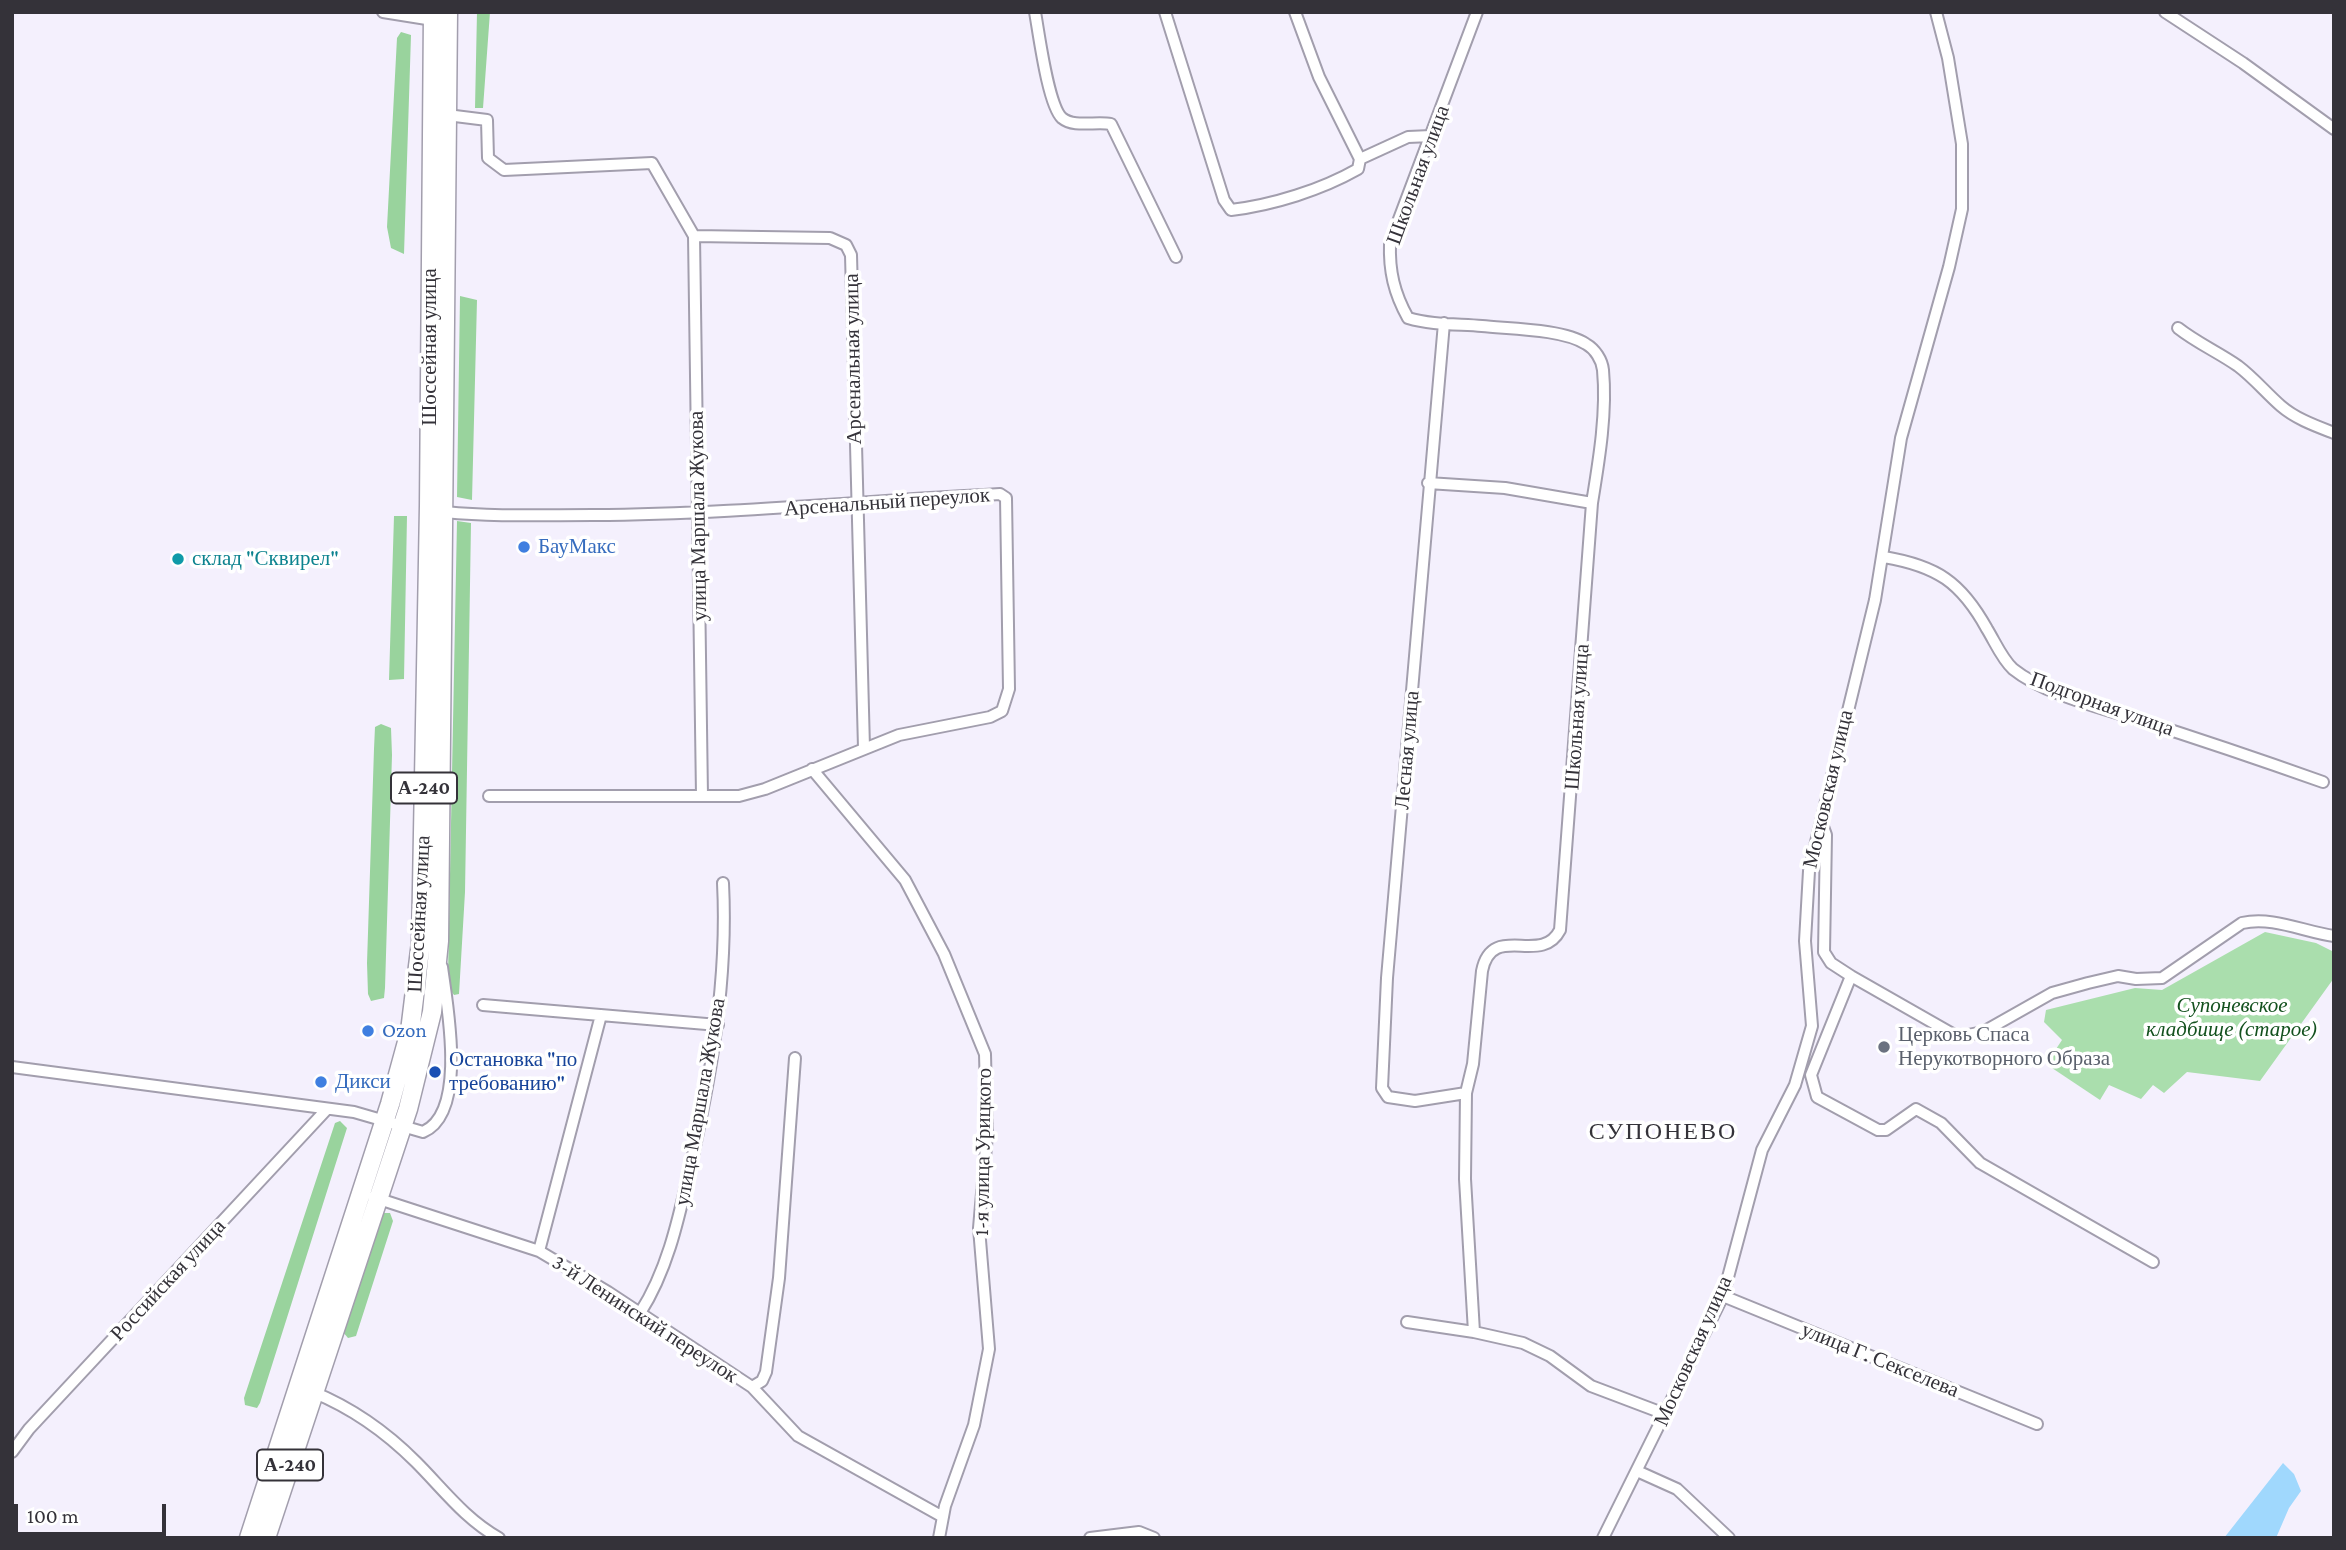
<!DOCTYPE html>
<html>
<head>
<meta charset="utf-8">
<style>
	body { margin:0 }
	#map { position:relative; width:2346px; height:1550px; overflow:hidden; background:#f4f0fd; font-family:"Crimson Pro",serif }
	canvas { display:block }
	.frame { position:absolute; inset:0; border:14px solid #343239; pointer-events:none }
	.scale { position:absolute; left:14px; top:1504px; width:152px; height:32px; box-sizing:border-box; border:4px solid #343239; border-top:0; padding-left:9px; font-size:21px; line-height:24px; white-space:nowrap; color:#343239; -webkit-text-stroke:5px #fff; paint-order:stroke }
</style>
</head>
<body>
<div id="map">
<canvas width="2346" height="1550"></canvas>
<div class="frame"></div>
<div class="scale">100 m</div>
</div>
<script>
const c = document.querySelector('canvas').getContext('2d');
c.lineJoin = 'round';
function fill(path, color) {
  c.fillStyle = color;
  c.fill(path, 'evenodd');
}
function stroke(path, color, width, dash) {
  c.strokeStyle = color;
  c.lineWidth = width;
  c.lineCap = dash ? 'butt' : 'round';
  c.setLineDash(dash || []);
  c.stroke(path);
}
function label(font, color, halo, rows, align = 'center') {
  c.font = font + ' "Crimson Pro",serif';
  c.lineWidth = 7;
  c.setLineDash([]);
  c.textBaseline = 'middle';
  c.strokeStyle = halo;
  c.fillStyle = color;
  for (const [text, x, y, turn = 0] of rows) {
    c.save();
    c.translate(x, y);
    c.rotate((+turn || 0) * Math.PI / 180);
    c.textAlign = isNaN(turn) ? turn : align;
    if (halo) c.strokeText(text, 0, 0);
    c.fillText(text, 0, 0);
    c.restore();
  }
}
fill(new Path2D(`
	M2265,932L2316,943L2334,952V978L2260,1081L2187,1072L2164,1093L2153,1085L2141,1099L2109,1085L2100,1100L2046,1064L2062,1040L2044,1022L2046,1010L2135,988L2162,990Z`), '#aadead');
fill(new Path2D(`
	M477,12H490L483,108H475Z
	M401,32L411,35L404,254L391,248L387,227L397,38Z
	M460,296L477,300L472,500L457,497Z
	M394,516H407L404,679L389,680Z
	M457,521L471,523L465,892L459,994L454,995L449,988L448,975Z
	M381,724L391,728L392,755L385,988L384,998L371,1001L368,994L367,963L374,749L375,727Z
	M340,1121L347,1128L260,1403L257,1408L245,1405L244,1398L335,1123Z
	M380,1213H390L393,1221L356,1336L348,1338L343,1332Z`), '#99d39d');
fill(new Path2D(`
	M2283,1463L2294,1474L2301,1491L2289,1508L2276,1538H2224Z`), '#a0d8fd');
const minor = new Path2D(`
	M383,12L433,20
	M1035,12C1039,34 1048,105 1062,118C1074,128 1096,121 1111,124L1176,257
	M1165,12L1224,200L1231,210C1273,205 1321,190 1358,169L1360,159
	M1295,12L1319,77L1360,159L1408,137L1431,136
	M1477,12L1390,243C1389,271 1394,293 1408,318C1431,325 1457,324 1482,326C1510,329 1563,329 1586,344C1595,349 1602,360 1603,370C1607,413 1599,460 1592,503L1560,930C1541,967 1492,921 1482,971L1473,1064L1466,1093L1465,1179L1474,1332L1523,1343L1550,1356L1591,1386L1665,1414
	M2165,12L2243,63L2334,129
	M447,115L487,120L488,158L504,170L652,163L694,236L830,238L846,245L851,255L864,748
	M694,236L702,796
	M1444,323L1387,978L1382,1088L1388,1097L1415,1101L1466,1093
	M2178,328C2197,343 2218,352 2238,366C2254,378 2266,393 2281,406C2296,419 2316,426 2334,433
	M1428,483L1505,488L1592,503
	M445,512C494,517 543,515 593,515C729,514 864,501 1000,494L1006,498L1009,689L1002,711L990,717L899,735L765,789L739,796H489
	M1884,557C1937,566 1961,582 1987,629C1995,642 2002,659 2013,669C2044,694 2099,707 2136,719C2199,739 2261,760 2323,782
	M812,769L905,880L944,954L985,1054L987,1135L979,1228L989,1349L974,1425L945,1506L939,1538
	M1822,824L1826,835L1824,952L1831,963L1851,976L1811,1075L1817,1097L1878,1130H1886L1916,1109L1941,1123L1980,1163L2153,1262
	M1851,976L1958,1037L1983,1032L2052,993L2088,983L2118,976L2136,979L2162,978L2242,923C2273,916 2304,932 2334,936
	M483,1005L718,1025
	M12,1067L354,1112L423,1132C468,1113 447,1005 442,967
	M373,1197L539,1251L608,1292L752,1387L762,1381L766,1372L779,1278L795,1058
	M539,1251L601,1015
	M1723,1296L2037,1424
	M640,1313C667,1271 678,1221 689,1173C711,1077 728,981 723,883
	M1407,1322L1474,1332
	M752,1387L798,1436L943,1517
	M313,1392C352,1408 386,1432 416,1462C443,1489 465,1519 499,1538
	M12,1452L29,1429L327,1109
	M1637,1471L1677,1489L1729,1538
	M1090,1538L1139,1532L1154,1538
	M1603,1538L1723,1296L1762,1150L1795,1085L1812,1026L1805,941L1809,871L1875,600L1901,438L1949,267L1962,209V144L1948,58L1936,12`);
const primary = new Path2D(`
	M249,1538L390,1104L410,1031L421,942L429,506L433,12
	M266,1538L408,1109L432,1012L439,941L448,12`);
stroke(minor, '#a29ead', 14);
stroke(primary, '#a29ead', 21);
stroke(minor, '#fff', 10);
stroke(primary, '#fff', 18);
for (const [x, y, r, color] of [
	[524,547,7,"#3f7fe0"],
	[178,559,7,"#0f9aa8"],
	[368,1031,7,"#3f7fe0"],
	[1884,1047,7,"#6b7280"],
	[435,1072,7,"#1a4fb4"],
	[321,1082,7,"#3f7fe0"]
]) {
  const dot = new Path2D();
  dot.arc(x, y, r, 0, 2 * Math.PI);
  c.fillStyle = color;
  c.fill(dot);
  stroke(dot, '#fff', 2.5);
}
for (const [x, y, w] of [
	[424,788,66],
	[290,1465,66]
]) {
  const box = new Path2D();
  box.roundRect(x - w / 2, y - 15.5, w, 31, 5);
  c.fillStyle = '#fff';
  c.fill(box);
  stroke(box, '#343239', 2);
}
label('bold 19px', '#343239', null, [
	["А-240",424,788],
	["А-240",290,1465]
]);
label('21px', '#343239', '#fff', [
	["Школьная улица",1418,175,-70],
	["Шоссейная улица",430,347,-90],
	["Арсенальная улица",853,359,-91],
	["Арсенальный переулок",887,502,-4],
	["улица Маршала Жукова",698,516,-91],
	["Подгорная улица",2102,704,20],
	["Школьная улица",1577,717,-86],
	["Лесная улица",1407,750,-85],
	["Московская улица",1828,789,-77],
	["Шоссейная улица",419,914,-87],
	["улица Маршала Жукова",700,1102,-80],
	["1-я улица Урицкого",983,1152,-89],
	["Российская улица",168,1280,-47],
	["3-й Ленинский переулок",645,1319,33],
	["Московская улица",1693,1351,-66],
	["улица Г. Секселева",1880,1360,22]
]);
label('21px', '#366cbe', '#fff', [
	["БауМакс",538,547],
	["Ozon",382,1031],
	["Дикси",335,1082]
], 'left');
label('21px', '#0d838f', '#fff', [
	["склад \"Сквирел\"",192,559]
], 'left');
label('italic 21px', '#13511e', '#fff', [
	["Супоневское",2232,1006],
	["кладбище (старое)",2232,1030]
]);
label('21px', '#5b616d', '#fff', [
	["Церковь Спаса",1898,1035],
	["Нерукотворного Образа",1898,1059]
], 'left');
label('21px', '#164399', '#fff', [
	["Остановка \"по",449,1060],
	["требованию\"",449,1084]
], 'left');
c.letterSpacing = '2px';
label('24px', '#343239', '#fff', [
	["СУПОНЕВО",1663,1132]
]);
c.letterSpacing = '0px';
</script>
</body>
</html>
